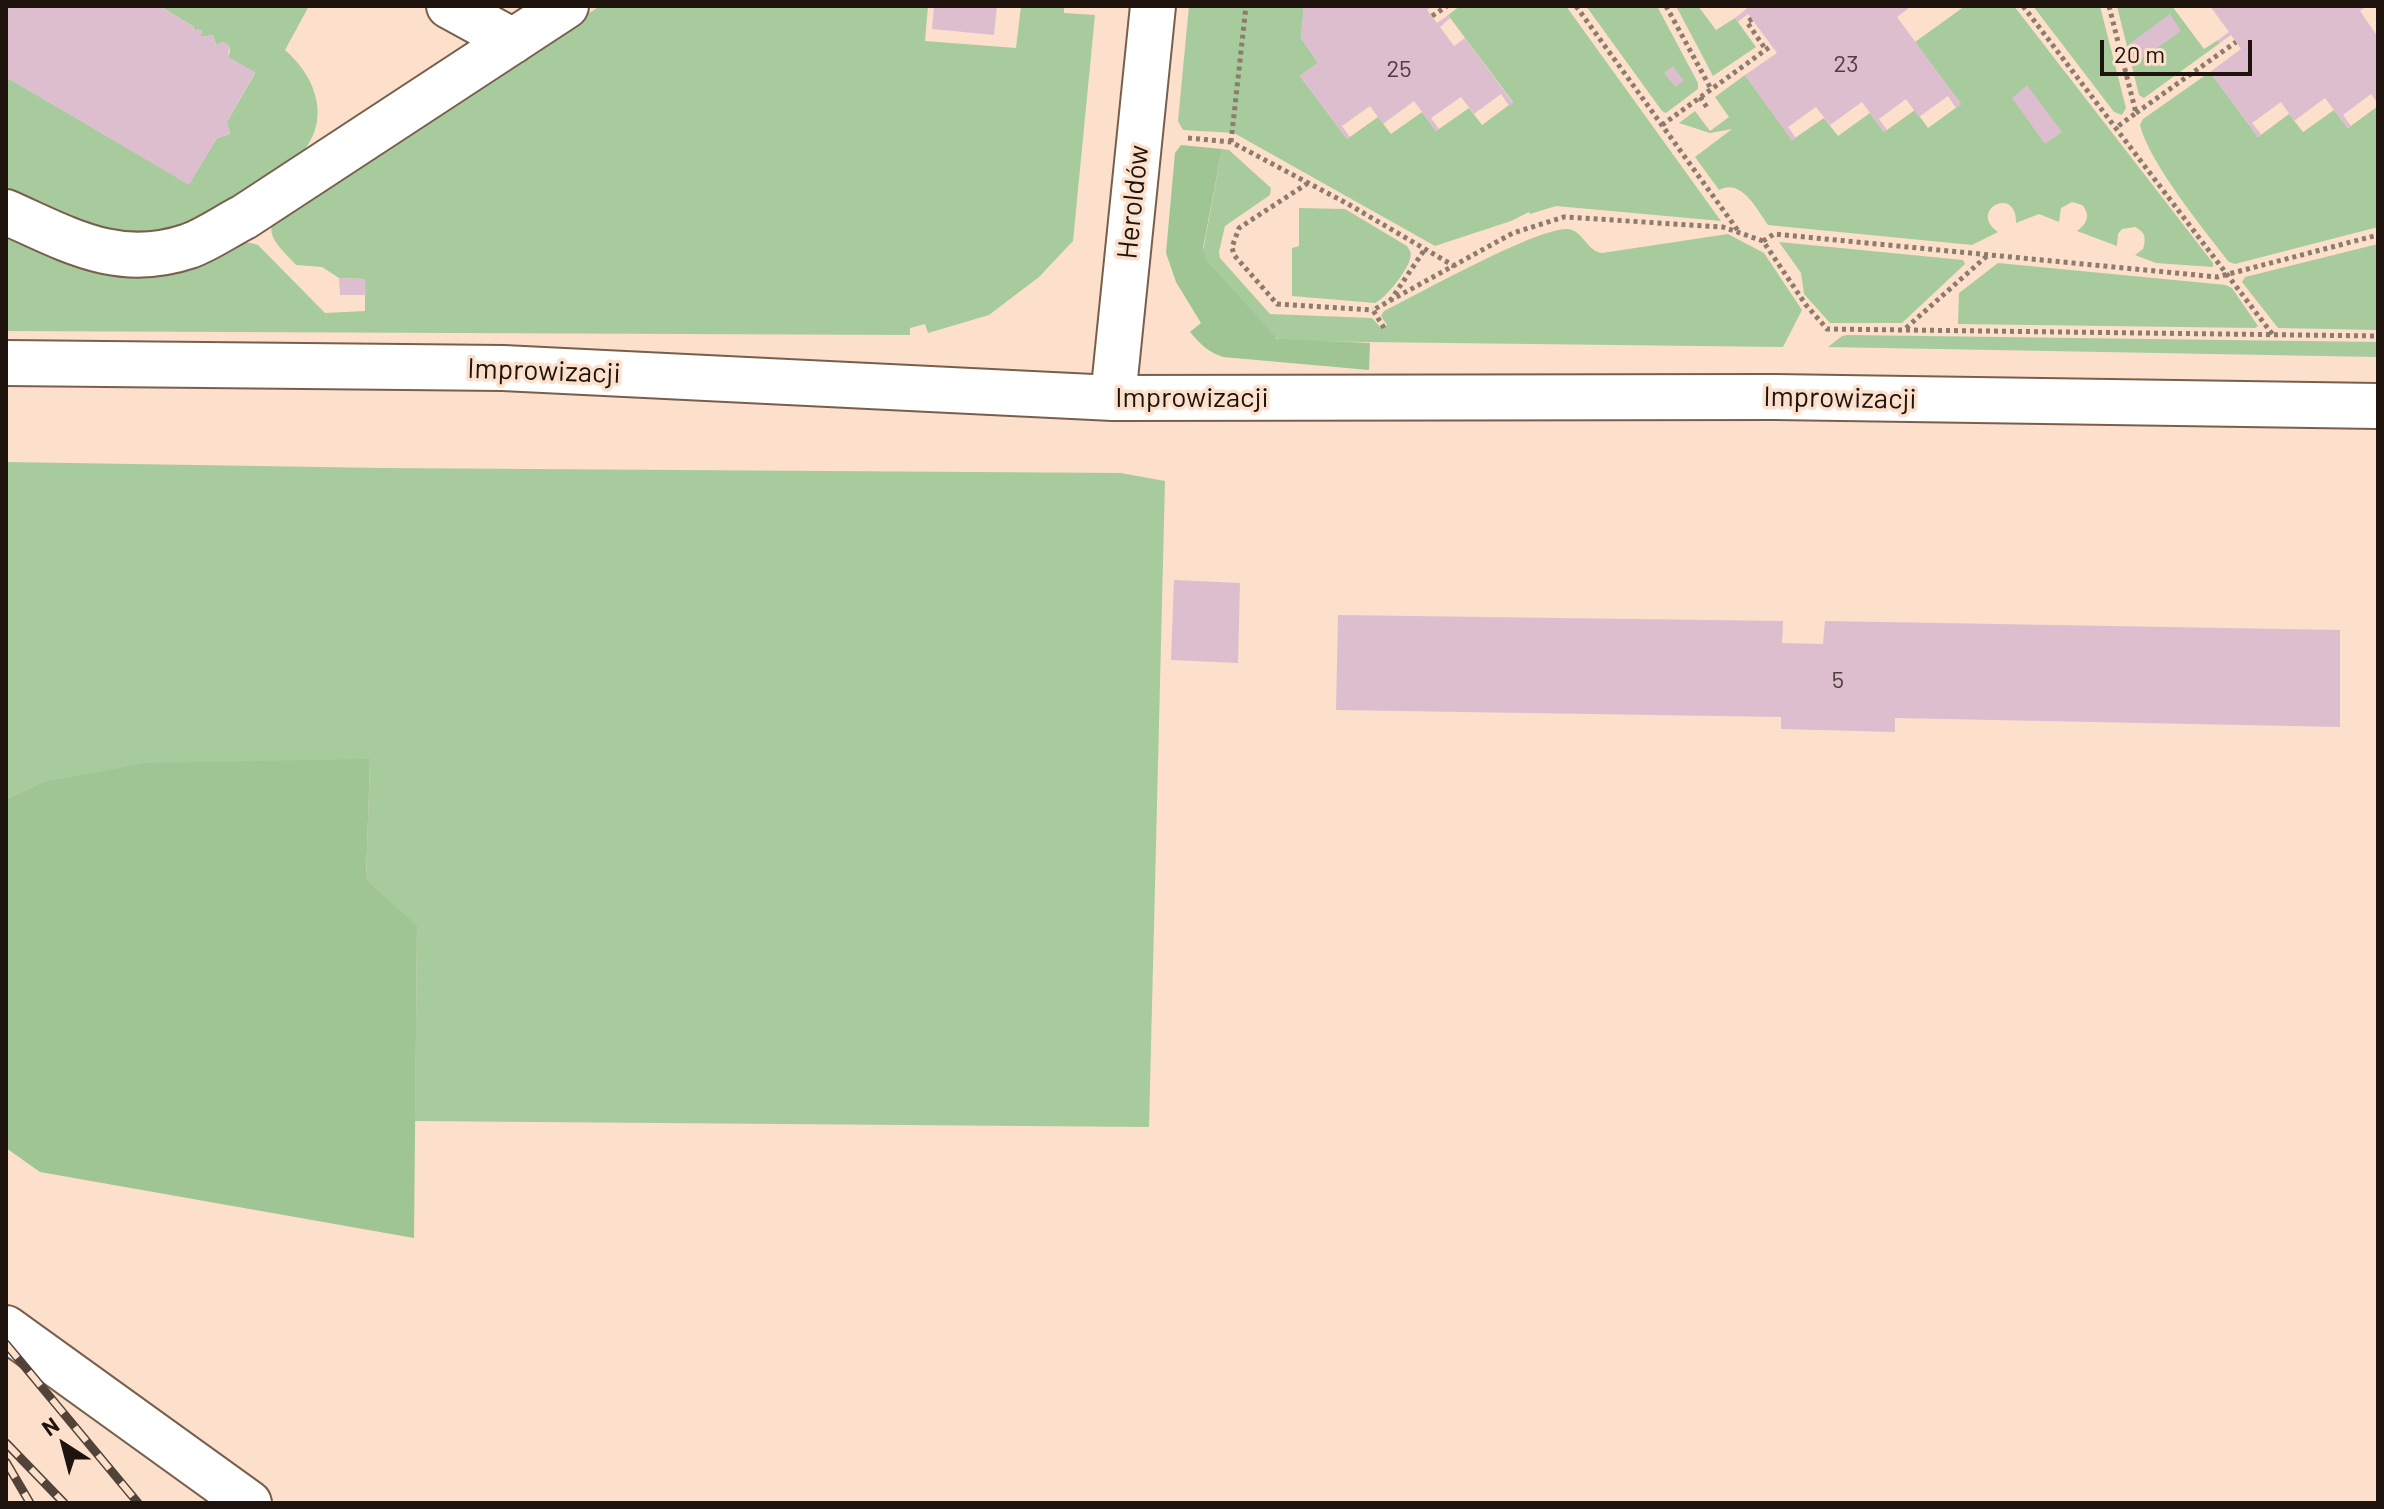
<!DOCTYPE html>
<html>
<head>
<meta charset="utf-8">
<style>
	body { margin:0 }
	#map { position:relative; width:2384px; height:1509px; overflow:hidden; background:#fce0cb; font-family:Barlow,sans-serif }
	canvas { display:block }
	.frame { position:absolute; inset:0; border:8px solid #1e140d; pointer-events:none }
	.north { position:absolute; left:24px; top:1405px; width:80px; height:80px; -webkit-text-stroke:6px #fce0cb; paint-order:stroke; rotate:324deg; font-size:22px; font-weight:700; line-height:32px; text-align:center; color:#1e140d }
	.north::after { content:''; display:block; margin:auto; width:28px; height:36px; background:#1e140d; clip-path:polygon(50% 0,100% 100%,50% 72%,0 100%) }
	.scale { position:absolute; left:2100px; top:40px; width:152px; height:36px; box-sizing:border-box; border:4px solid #1e140d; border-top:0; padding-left:10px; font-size:24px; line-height:28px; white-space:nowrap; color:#1e140d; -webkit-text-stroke:6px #fce0cb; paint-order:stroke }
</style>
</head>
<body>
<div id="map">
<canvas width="2384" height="1509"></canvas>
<div class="frame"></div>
<div class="north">N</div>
<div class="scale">20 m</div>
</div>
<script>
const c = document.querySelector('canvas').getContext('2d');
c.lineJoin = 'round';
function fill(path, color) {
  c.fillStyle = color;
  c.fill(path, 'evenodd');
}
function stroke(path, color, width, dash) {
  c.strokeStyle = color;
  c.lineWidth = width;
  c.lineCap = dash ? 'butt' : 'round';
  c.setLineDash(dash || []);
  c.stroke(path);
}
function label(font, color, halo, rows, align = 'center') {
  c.font = font + ' Barlow,sans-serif';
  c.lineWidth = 7;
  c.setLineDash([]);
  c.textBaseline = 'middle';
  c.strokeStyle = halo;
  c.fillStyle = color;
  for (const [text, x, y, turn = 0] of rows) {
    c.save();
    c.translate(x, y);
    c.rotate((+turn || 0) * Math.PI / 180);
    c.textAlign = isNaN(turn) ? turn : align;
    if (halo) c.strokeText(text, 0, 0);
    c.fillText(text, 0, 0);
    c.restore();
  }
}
fill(new Path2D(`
	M160,6H309L285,50C315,76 332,118 302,153C288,169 265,180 246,191C207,214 179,231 133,234C96,237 40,205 6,190V77L189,184L217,138L230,134L227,122L255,73L228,57L230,51L229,46L223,42L216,45L213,35L200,37L202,31L197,29L195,33L194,27Z
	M600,6H928L925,41L1016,48L1021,6H1064V13L1095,15L1073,241L1039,277L989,315L928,333L925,324L910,328V335L6,331V233L251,243L258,245L325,313L365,311V279L339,278L322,267L296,265C285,252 264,237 274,220Z
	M1189,6H1304L1301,38L1318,63L1300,76L1347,139L1378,117L1391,134L1422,112L1436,131L1469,108L1482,125L1513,102L1448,15L1460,6H1566L1721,221L1556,206L1530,214L1529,212L1511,221L1435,246L1234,133L1183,130L1178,121Z
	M1586,6H1657L1698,83V89L1666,113L1662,111Z
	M1676,6H1698L1716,30L1735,18L1756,47L1713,76Z
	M1965,6H2014L2213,263V267L2156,263L2135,255L2143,249C2146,239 2146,232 2135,227L2122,229L2118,234L2117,246L2077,231C2087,224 2091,215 2082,205L2072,202L2061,208L2059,222L2039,214L2016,223C2017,184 1967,210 1998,232L1972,245L1768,225C1757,210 1742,178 1719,190L1695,157L1732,129L1710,133L1679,123L1695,111L1710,131L1729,117L1715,97L1745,75L1792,140L1824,118L1838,136L1870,113L1884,132L1915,110L1928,128L1961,104L1915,42Z
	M2033,6H2100L2126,108L2122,115L2114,112Z
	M2117,6H2172L2204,49L2218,40L2220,43L2144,98L2139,95Z
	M2210,72L2258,137L2289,114L2303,132L2334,110L2348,128L2378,106V227L2235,264L2229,262C2204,230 2149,162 2140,125L2143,119Z
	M1222,149L1229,150L1271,188L1270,195L1225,226L1219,252L1220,258L1270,314L1372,318L1382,329L1387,325L1381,316L1384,311C1416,295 1540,226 1568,229C1583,231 1587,251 1602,253L1728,234L1764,253L1802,310L1783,347L1282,341L1273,336L1206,259L1203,251Z
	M1299,208L1345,209L1407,246C1410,251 1412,252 1410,259C1407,271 1386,298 1375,303L1292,296V248L1299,246Z
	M1779,242L1963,260L1965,264L1902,323H1830L1804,294L1801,273Z
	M2378,244V330L2278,328L2242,282L2245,277Z
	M1998,263L2226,285L2232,288L2258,326L2255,328L1958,324L1959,293Z
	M1847,335L2378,342V357L1828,347L1842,336Z
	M6,462L384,468L1121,473L1165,481L1149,1127L415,1121L417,927L366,879L370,760L43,782L6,799Z`), '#a7cb9d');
fill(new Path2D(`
	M1181,145L1222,149L1203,248L1206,259L1277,339L1370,343L1369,370L1223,357C1208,352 1200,344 1190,332L1201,323L1176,282L1166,253L1175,153Z
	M370,759L366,879L417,926L414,1238L40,1172L6,1148V799L43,782L148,763Z`), '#9ec593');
fill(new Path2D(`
	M6,6H160L194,27L195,33L197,29L203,31L200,37L213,35L216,45L223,42L229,46L228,57L255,72L227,122L230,134L217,138L189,185L6,77Z
	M934,6H997L994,35L932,29Z
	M1304,6H1432L1427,10L1437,23L1448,15L1450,18L1440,27L1454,46L1465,38L1513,103L1509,106L1501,94L1474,114L1461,97L1431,118L1439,129L1436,131L1414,101L1383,124L1370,106L1342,126L1350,137L1347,139L1300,76L1318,63L1301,38Z
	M1750,6H1906L1908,9L1897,17L1961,104L1956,108L1948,96L1919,117L1906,99L1879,119L1887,130L1884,132L1862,102L1830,125L1816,107L1788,127L1796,138L1792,141L1745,75L1777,53L1748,14L1738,22L1735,18Z
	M2210,6H2367L2360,11L2378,37V104L2371,94L2343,115L2351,126L2347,128L2325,98L2294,121L2281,102L2252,123L2261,134L2258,137L2210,72L2241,49L2231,35L2220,43L2218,40L2229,32Z
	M2170,14L2181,31L2140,60L2129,44Z
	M1673,66L1684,81L1675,87L1664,73Z
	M2027,85L2062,132L2045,144L2012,98Z
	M339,278L365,279L366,295H340Z
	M1174,580L1240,583L1238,663L1171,660Z
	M1338,615L1783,621L1782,643L1823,644L1825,621L2340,630V727L1895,718V732L1781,729V717L1336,710Z`), '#ddbecf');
const minor = new Path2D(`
	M449,6L513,41
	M6,212C69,240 118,270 189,246C208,239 226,226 244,217L566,6
	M6,363L503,368L1113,398L1775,397L2378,406
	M1113,398L1153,6
	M6,1328L249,1503`);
stroke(minor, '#785f4d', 48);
stroke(new Path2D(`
	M1576,6L1739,232
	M1666,6L1711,89
	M2023,6L2273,335
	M2109,6L2136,113L2117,127
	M1432,16L1447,6
	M1752,19L1747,22L1766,50
	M1700,97L1708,109
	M2136,113L2236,42
	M1662,125L1771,46
	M1188,138L1231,142L1348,204L1454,266
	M1231,142L1246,6
	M1308,183L1239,228L1232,247L1234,255L1277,304L1373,310
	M1763,241L1774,234L2217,277L2378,235
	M1390,301L1425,249
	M1384,328L1373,310L1513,233L1564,217L1723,227L1763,241L1806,305L1827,329L2378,336
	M1906,328L1988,255`), '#8e7b6d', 5, [4, 4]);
stroke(minor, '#fff', 44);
const rail = new Path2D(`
	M6,1344L138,1503
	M6,1443L64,1503
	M6,1462L30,1503`);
stroke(rail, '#514338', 9);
stroke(rail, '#fce0cb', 6, [18]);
label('24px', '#4e3e3e', null, [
	["23",1846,64],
	["25",1399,69],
	["5",1838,680]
]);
label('28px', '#1e140d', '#fce0cb', [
	["Heroldów",1133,202,-84],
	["Improwizacji",544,371,2],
	["Improwizacji",1192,398],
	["Improwizacji",1840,398,1]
]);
</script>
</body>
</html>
